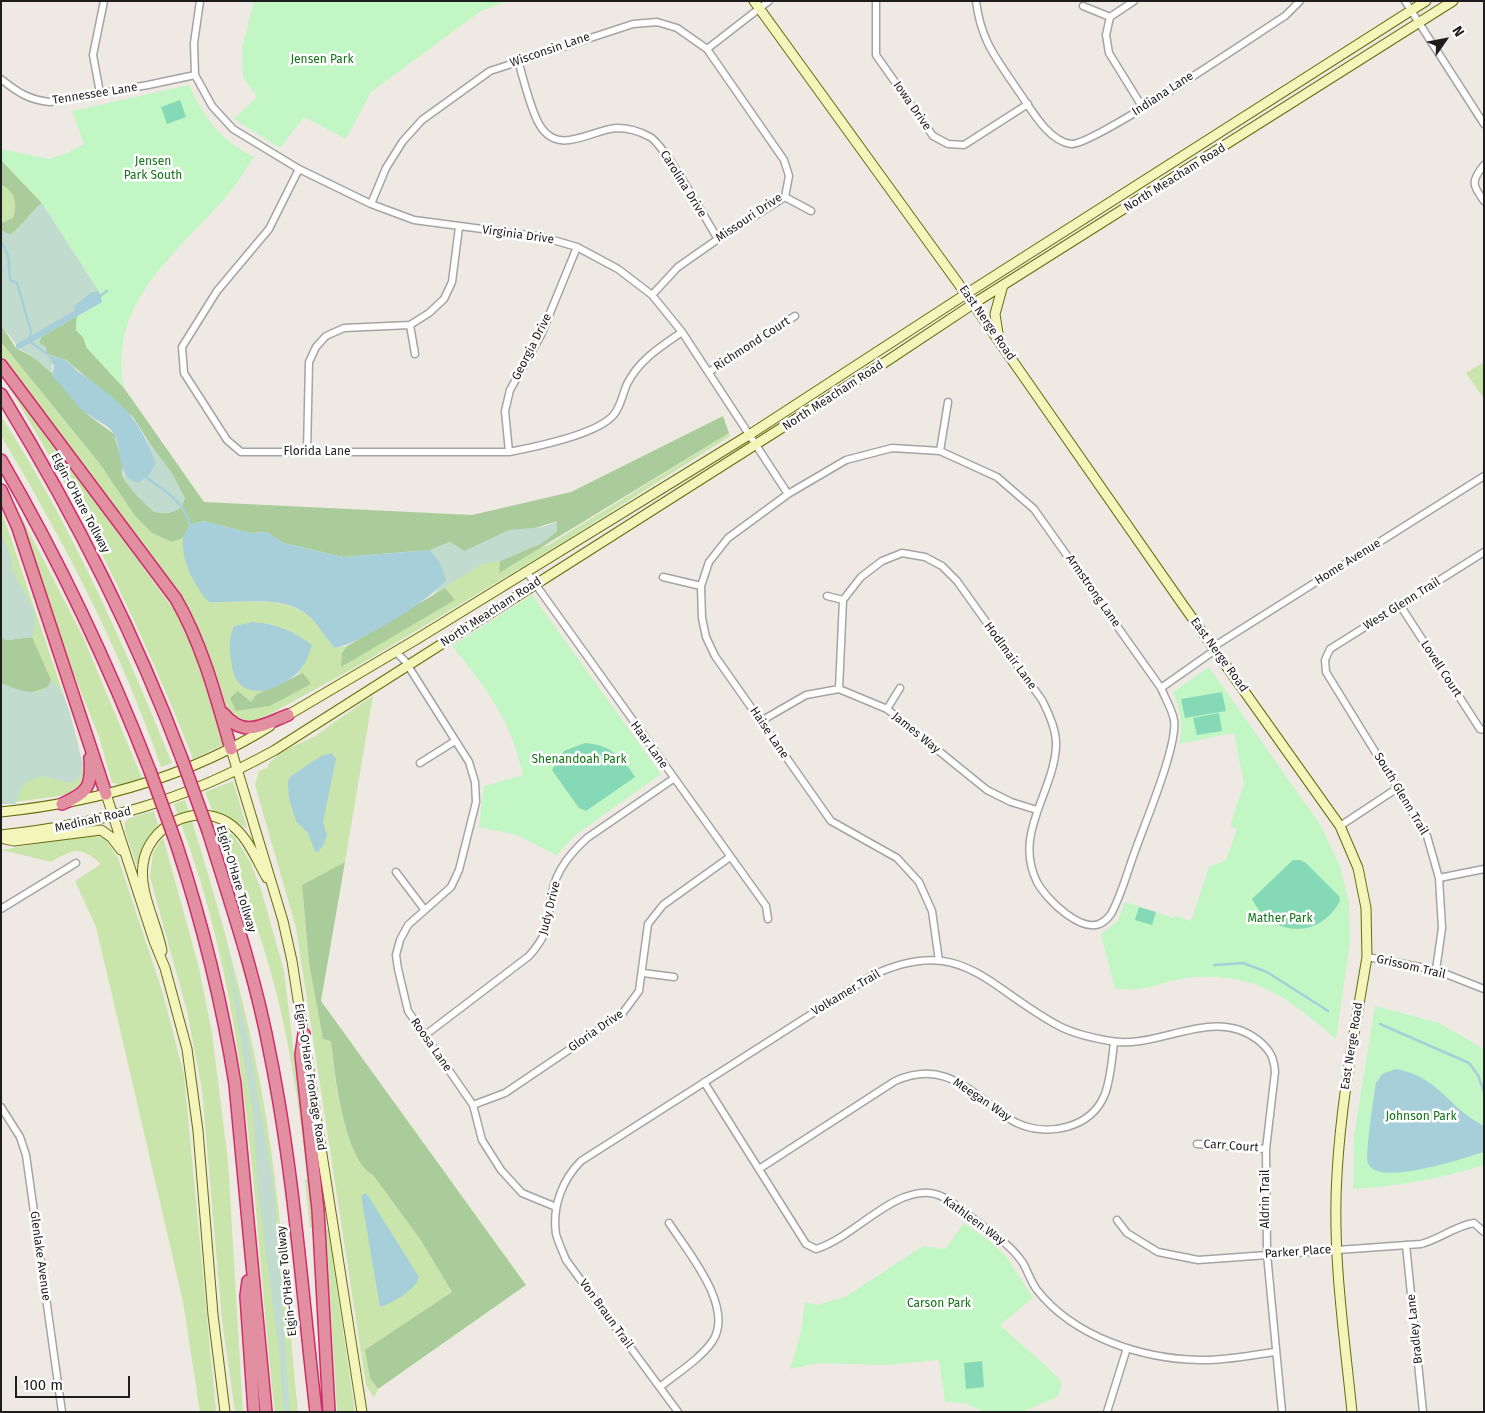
<!DOCTYPE html>
<html>
<head>
<meta charset="utf-8">
<style>
	body { margin:0 }
	#map { position:relative; width:1485px; height:1413px; overflow:hidden; background:#eeeae3; font-family:"Fira Sans",sans-serif }
	canvas { display:block }
	.frame { position:absolute; inset:0; border:2px solid #1d1d1d; pointer-events:none }
	.north { position:absolute; left:1420px; top:15px; width:50px; height:50px; -webkit-text-stroke:4px #fff; paint-order:stroke; rotate:57deg; font-size:14px; font-weight:700; line-height:20px; text-align:center; color:#1d1d1d }
	.north::after { content:''; display:block; margin:auto; width:18px; height:22px; background:#1d1d1d; clip-path:polygon(50% 0,100% 100%,50% 72%,0 100%) }
	.scale { position:absolute; left:15px; top:1376px; width:115px; height:22px; box-sizing:border-box; border:2px solid #1d1d1d; border-top:0; padding-left:6px; font-size:15px; line-height:18px; white-space:nowrap; color:#1d1d1d; -webkit-text-stroke:4px #fff; paint-order:stroke }
</style>
</head>
<body>
<div id="map">
<canvas width="1485" height="1413"></canvas>
<div class="frame"></div>
<div class="north">N</div>
<div class="scale">100 m</div>
</div>
<script>
const c = document.querySelector('canvas').getContext('2d');
c.lineJoin = 'round';
function fill(path, color) {
  c.fillStyle = color;
  c.fill(path, 'evenodd');
}
function stroke(path, color, width, dash) {
  c.strokeStyle = color;
  c.lineWidth = width;
  c.lineCap = dash ? 'butt' : 'round';
  c.setLineDash(dash || []);
  c.stroke(path);
}
function label(font, color, halo, rows, align = 'center') {
  c.font = font + ' "Fira Sans",sans-serif';
  c.lineWidth = 5;
  c.setLineDash([]);
  c.textBaseline = 'middle';
  c.strokeStyle = halo;
  c.fillStyle = color;
  for (const [text, x, y, turn = 0] of rows) {
    c.save();
    c.translate(x, y);
    c.rotate((+turn || 0) * Math.PI / 180);
    c.textAlign = isNaN(turn) ? turn : align;
    if (halo) c.strokeText(text, 0, 0);
    c.fillText(text, 0, 0);
    c.restore();
  }
}
fill(new Path2D(`
	M1,185C16,190 18,205 13,218L1,223Z
	M1,342L100,464L135,516L152,533L172,542L183,538L184,552L209,602C241,604 285,594 311,618C320,626 326,639 335,648L347,646L342,653L455,600L445,589L433,595L440,589L439,561L430,550L547,546L729,433L730,436L554,548L354,668L261,719C245,724 235,722 227,708L204,640L178,590L1,355ZM305,664L295,677L303,673L310,684L270,706L236,711C251,703 258,694 274,688C252,690 245,692 233,671Z
	M1484,362V399L1466,373Z
	M11,384L179,617L200,665L225,743L223,745L193,759C142,628 81,505 8,386Z
	M1,416C71,525 124,644 172,763L161,767C121,651 64,541 1,436Z
	M1,509L65,699L84,772L80,785L66,795L1,804V683L26,694L32,637H1Z
	M22,518L83,637L142,778L117,786L116,783H112L99,737L74,674L19,519Z
	M373,696L345,862L302,885L309,963L323,1039L331,1040C333,1071 344,1160 373,1175L420,1239L452,1292L382,1339L370,1378L378,1389L374,1398L366,1385L296,928L255,785L259,771L267,768C276,749 302,745 318,734C336,721 354,708 373,696Z
	M233,781L247,828L213,812L205,792Z
	M185,800L189,812L178,815L174,804Z
	M154,811L158,825L143,845L137,866L125,831V822L129,818Z
	M192,821C218,905 242,990 259,1077C280,1187 287,1300 298,1412H275C252,1212 253,1016 181,824Z
	M219,825L235,837L250,862L261,889L284,971L296,1072L304,1112L312,1228H310L305,1180L307,1179C300,1108 289,1037 270,969C256,920 237,872 219,825Z
	M89,835L105,838L118,858L163,994L184,1075L216,1412H200L183,1302L126,1055L96,927L75,881L101,864C80,846 75,848 51,862L1,850Z
	M163,837L199,968L212,1033L228,1161L243,1412H235L222,1320L202,1089L187,1011L150,877L153,853Z
	M326,1229H328L355,1412H337Z`), '#cae5ac');
fill(new Path2D(`
	M1,160L42,203C29,214 24,224 10,235L1,230V223L13,218C18,205 15,190 1,185Z
	M77,316L76,330L83,337L87,348L124,388L204,502L472,515L571,492L723,416L729,433L499,573L500,561L540,544L557,531V521L464,551L450,542L430,550L343,557L283,543L267,532L250,533L203,521L190,525L183,538L172,542L152,533L135,516L100,464L1,342V325L16,348L33,357L52,373L88,415L114,434L123,466L122,474L126,482L154,512L169,513L182,507L184,498L133,417L66,360L47,354L39,343L41,337Z
	M445,588L455,600L341,667L342,653L347,646Z
	M1,637L7,640L32,637L51,680L49,687L26,694L1,683Z
	M303,673L311,684L270,706L236,711L230,698L238,691L251,702L256,695Z
	M345,862L321,1001L526,1285L378,1389L370,1378L365,1350L452,1292L420,1239L373,1175C344,1160 334,1072 331,1041L323,1039L309,963L302,885Z`), '#aacb9a');
fill(new Path2D(`
	M42,203L99,291L92,292L75,311L16,344L1,325V230L10,235C24,224 29,214 42,203Z
	M41,337L39,343L46,347L47,354L52,360V373L33,357L20,349Z
	M146,438L172,473L185,498L182,507L169,513L154,512C142,500 121,485 123,466L127,475L156,463Z
	M557,521V531L540,544L500,561L482,564L433,595L446,580L439,561L430,550L450,542L464,551L509,530L543,527Z
	M1,532L12,560V570L34,610L35,626L32,637L7,640L1,637Z
	M51,680C69,690 77,745 83,764C79,796 61,777 42,777C37,777 29,782 23,784L15,804H1V683C16,689 43,702 51,680Z
	M224,940L249,1043L274,1188L290,1412H284L278,1345L258,1192L253,1112Z`), '#c1dbce');
fill(new Path2D(`
	M254,1H507L481,11L371,92L346,139L304,117L280,148L234,119L257,97L243,77L242,48Z
	M189,85C204,118 221,141 254,157C246,168 239,181 230,192C180,252 107,299 124,388L87,348L83,337L76,330L77,316L83,314L101,295L42,203L1,160V149L49,159L67,153L84,144L72,111Z
	M532,595L661,774L578,833L556,855L517,835L479,827L484,786L523,775C511,720 487,689 452,646Z
	M1209,667L1321,826L1340,866L1349,902L1350,942L1336,1039C1287,997 1254,971 1186,978C1170,980 1154,987 1138,989C1130,990 1122,989 1115,989L1101,934L1118,921L1125,902L1173,918L1176,916L1191,921L1209,867L1226,860L1237,829L1230,826L1244,784L1234,733L1179,744C1184,726 1180,708 1173,692Z
	M1375,1006L1439,1023L1484,1049V1165C1439,1179 1400,1186 1353,1189L1354,1136Z
	M964,1223L992,1243L1005,1255L1033,1298L1000,1325C1020,1345 1044,1361 1062,1383L1058,1396L1023,1412H985L964,1403L945,1402L939,1360L885,1365L818,1363L790,1369L801,1332L805,1302L817,1305L845,1297L923,1246L945,1249Z`), '#c2f6c5');
fill(new Path2D(`
	M180,100L186,117L167,124L161,107Z
	M1222,692L1226,711L1185,718L1181,699Z
	M1219,713L1222,731L1197,735L1193,718Z
	M585,743C610,745 622,756 635,777L586,811L579,808L552,770L564,751Z
	M1293,860H1300L1306,863L1339,896L1340,901C1319,940 1272,937 1252,899Z
	M1139,907L1156,912L1152,925L1135,920Z
	M982,1361L984,1387L966,1389L964,1363Z`), '#85d9b6');
fill(new Path2D(`
	M99,291L102,302L20,349L16,348V344L74,311L75,305L92,292Z
	M47,354C53,357 60,357 65,360C71,363 75,370 80,373C120,401 138,415 156,463L149,475L138,483C117,478 122,449 114,434C109,425 97,421 89,415C74,405 65,388 52,376L54,366Z
	M203,521L250,533L267,532L283,543L343,557L430,550L439,561L446,580C432,599 359,644 335,648C326,639 320,627 311,618C285,593 241,604 209,602C195,587 181,561 183,539C183,535 188,529 190,525Z
	M253,622C277,624 293,631 312,645C310,651 308,658 305,663C295,681 260,701 241,685C234,680 232,668 231,660C229,647 229,638 234,626Z
	M332,753L336,759L323,822L327,835L324,844L318,852L315,851L308,833L296,821L289,799L288,781L291,776L321,756Z
	M1396,1069C1440,1077 1448,1108 1484,1126V1152C1464,1158 1376,1188 1368,1163C1365,1156 1374,1094 1376,1083L1382,1074Z
	M364,1194H367L419,1277C417,1289 391,1304 380,1307L361,1196Z`), '#a6cfd9');
stroke(new Path2D(`
	M1,241L8,255L10,280L17,283L31,331L29,341L47,354
	M100,296L107,291
	M146,477C164,491 184,500 190,525
	M1214,965L1243,963L1267,972L1328,1011
	M1380,1024L1469,1063L1478,1075L1484,1092`), '#a6cfd9', 2.5);
const minor = new Path2D(`
	M200,1L194,43L195,75L212,106L233,129L299,169L371,204L414,220L543,237L577,247L618,269L652,295L682,332L788,494
	M876,1V55L933,136L948,144L964,145L1028,104
	M976,1C981,42 997,59 1019,92C1031,109 1048,141 1071,144C1093,146 1255,35 1285,16L1300,1
	M1134,1L1110,17L1106,35L1109,53L1143,108
	M1405,1L1484,124
	M1083,6L1110,17
	M707,49L769,1
	M518,61C524,80 529,104 538,122C557,159 591,129 617,128C628,128 641,132 650,137C665,145 706,220 718,239
	M1,79C17,92 29,100 50,102L148,85L195,75
	M100,93L93,55L104,1
	M1484,165C1471,181 1472,185 1484,201
	M299,169L269,229L217,291L182,347L184,373L227,440L241,452H509C535,447 601,434 615,413C621,405 623,393 627,384C639,360 660,347 682,332
	M785,197L811,211
	M371,204L386,168L403,141L422,120L490,71L633,24L657,22L677,28L707,49L784,160L789,176L785,197L718,239L678,267L652,295
	M410,325L415,354
	M709,372L795,316
	M940,451L948,402
	M307,452L309,362L316,347L326,336L344,328L410,325L429,313L444,299L452,282L459,227
	M509,452L505,411L510,390L541,335L577,247
	M526,571L766,906L768,919
	M663,577L701,586
	M827,596L843,600
	M1400,605L1480,729L1484,730
	M1213,647L1484,476
	M395,651L405,661L469,762L475,782L476,802L459,870L451,887L408,925L400,940L396,955L398,969L408,1011L473,1105L482,1140L501,1170L522,1193L556,1207
	M1161,688L1215,650
	M839,689L843,600L861,577L882,561L902,553L925,557L942,566L957,581L1042,700C1049,714 1057,731 1056,747C1053,794 1013,834 1037,882C1046,899 1083,936 1103,922C1106,920 1109,917 1111,914C1121,896 1127,873 1134,854C1144,825 1178,746 1174,720C1172,709 1165,698 1161,688L1034,509L997,477L940,451L892,448L846,460L788,494L728,538L709,562L701,586L702,618L706,637L715,656L831,821L897,858L919,882L932,911L939,961
	M887,709L900,688
	M761,721L806,695L839,689L887,709L987,790L1011,802L1037,810
	M420,763L455,741
	M1340,826L1399,787
	M396,872L424,909
	M1439,878L1484,869
	M1,909L76,863
	M1367,957L1436,970L1484,989
	M1436,970L1442,928L1439,878L1427,836L1326,672L1325,660L1330,649L1484,552
	M643,973L674,977
	M424,1036L529,956C551,931 546,924 552,893C556,870 571,853 587,838L673,779
	M704,1082L806,1244L816,1249C853,1238 891,1189 930,1193C947,1195 963,1211 975,1220C992,1233 1011,1245 1023,1263C1028,1272 1031,1282 1037,1290C1074,1337 1142,1359 1200,1360C1224,1361 1251,1355 1275,1352
	M473,1105L505,1093L622,1014L639,991L648,924L663,905L730,857
	M1,1107L20,1137L26,1155L62,1412
	M1197,1144L1266,1149
	M759,1169L895,1081C938,1062 961,1083 995,1108C1002,1113 1009,1120 1017,1123C1047,1137 1091,1129 1105,1094C1111,1077 1112,1059 1114,1042
	M1117,1220L1127,1233L1158,1252L1198,1260L1421,1244C1440,1239 1455,1226 1474,1223L1484,1232
	M1406,1245L1423,1412
	M660,1387C677,1373 699,1360 712,1342C736,1308 687,1251 669,1223
	M678,1412L566,1260C563,1252 558,1242 556,1234C552,1207 562,1180 581,1161L871,976C962,933 986,987 1059,1026C1074,1034 1093,1038 1110,1041C1159,1050 1213,1005 1258,1040C1270,1050 1274,1057 1275,1072L1266,1149L1267,1254L1282,1412
	M1107,1412L1127,1348`);
const secondary = new Path2D(`
	M754,1L966,294L1183,605L1340,826L1358,868L1366,908L1367,957C1355,1029 1341,1101 1337,1174C1332,1253 1344,1333 1352,1412
	M999,340L995,314L1003,285
	M283,718L417,639L749,435L966,294L1426,1
	M231,749L283,921L292,961L362,1412
	M106,794L154,941L165,968L187,1049L198,1131L213,1315L225,1412
	M1,812C96,802 189,777 270,726
	M1,835C103,824 185,800 275,750L887,361L973,304L1453,1
	M1,838L14,841L101,830L111,837L121,850
	M162,951C157,923 139,893 143,865C147,827 194,802 227,822C247,834 256,859 267,878`);
const motorway = new Path2D(`
	M1,365L176,599C203,646 216,697 231,749
	M1,394C72,510 134,631 182,759
	M1,460C59,560 108,663 150,771
	M1,490L18,528L106,794
	M223,713C244,739 262,725 288,715
	M62,804C88,792 92,787 90,758
	M208,831C231,905 256,978 270,1054C294,1172 302,1293 316,1412
	M176,843C202,922 222,1002 235,1084L266,1412
	M304,1034L301,1055L318,1210L329,1412
	M248,1281L246,1296L254,1412`);
stroke(minor, '#a4a4a4', 9);
stroke(secondary, '#656d0b', 11);
stroke(motorway, '#ce2e6a', 14);
stroke(minor, '#fff', 6);
stroke(secondary, '#f4f5ba', 9);
stroke(motorway, '#e18fa1', 11);
const motorwayBridge = new Path2D(`
	M182,759L208,831
	M150,771L176,843`);
stroke(motorwayBridge, '#ce2e6a', 14, []);
stroke(motorwayBridge, '#e18fa1', 11);
label('12px', '#1d1d1d', '#fff', [
	["Wisconsin Lane",550,50,-19],
	["Tennessee Lane",95,94,-9],
	["Indiana Lane",1163,94,-33],
	["Iowa Drive",912,106,55],
	["North Meacham Road",1175,178,-32],
	["Carolina Drive",683,184,58],
	["Missouri Drive",749,218,-34],
	["Virginia Drive",518,235,8],
	["East Nerge Road",987,323,55],
	["Richmond Court",752,344,-33],
	["Georgia Drive",532,347,-63],
	["North Meacham Road",833,396,-33],
	["Florida Lane",317,452],
	["Elgin-O'Hare Tollway",80,503,62],
	["Home Avenue",1348,562,-32],
	["Armstrong Lane",1093,591,55],
	["West Glenn Trail",1402,604,-32],
	["North Meacham Road",491,612,-33],
	["East Nerge Road",1219,655,54],
	["Hodlmair Lane",1010,656,54],
	["Lovell Court",1441,669,57],
	["Haise Lane",769,733,56],
	["James Way",916,733,39],
	["Haar Lane",649,745,54],
	["South Glenn Trail",1401,794,59],
	["Medinah Road",93,820,-13],
	["Elgin-O'Hare Tollway",236,879,73],
	["Judy Drive",550,908,-76],
	["Grissom Trail",1411,967,13],
	["Volkamer Trail",846,993,-31],
	["Gloria Drive",596,1031,-35],
	["Roosa Lane",431,1045,55],
	["East Nerge Road",1352,1046,-81],
	["Elgin-O'Hare Frontage Road",310,1077,81],
	["Meegan Way",982,1100,34],
	["Carr Court",1231,1146,4],
	["Aldrin Trail",1266,1199,-90],
	["Kathleen Way",974,1221,36],
	["Parker Place",1298,1252,-4],
	["Glenlake Avenue",40,1256,82],
	["Elgin-O'Hare Tollway",287,1281,-96],
	["Von Braun Trail",606,1314,54],
	["Bradley Lane",1415,1329,-96]
]);
label('12px', '#127417', '#fff', [
	["Jensen Park",322,60],
	["Jensen",153,162],
	["Park South",153,176],
	["Shenandoah Park",579,760],
	["Mather Park",1280,919],
	["Johnson Park",1421,1117],
	["Carson Park",939,1304]
]);
</script>
</body>
</html>
